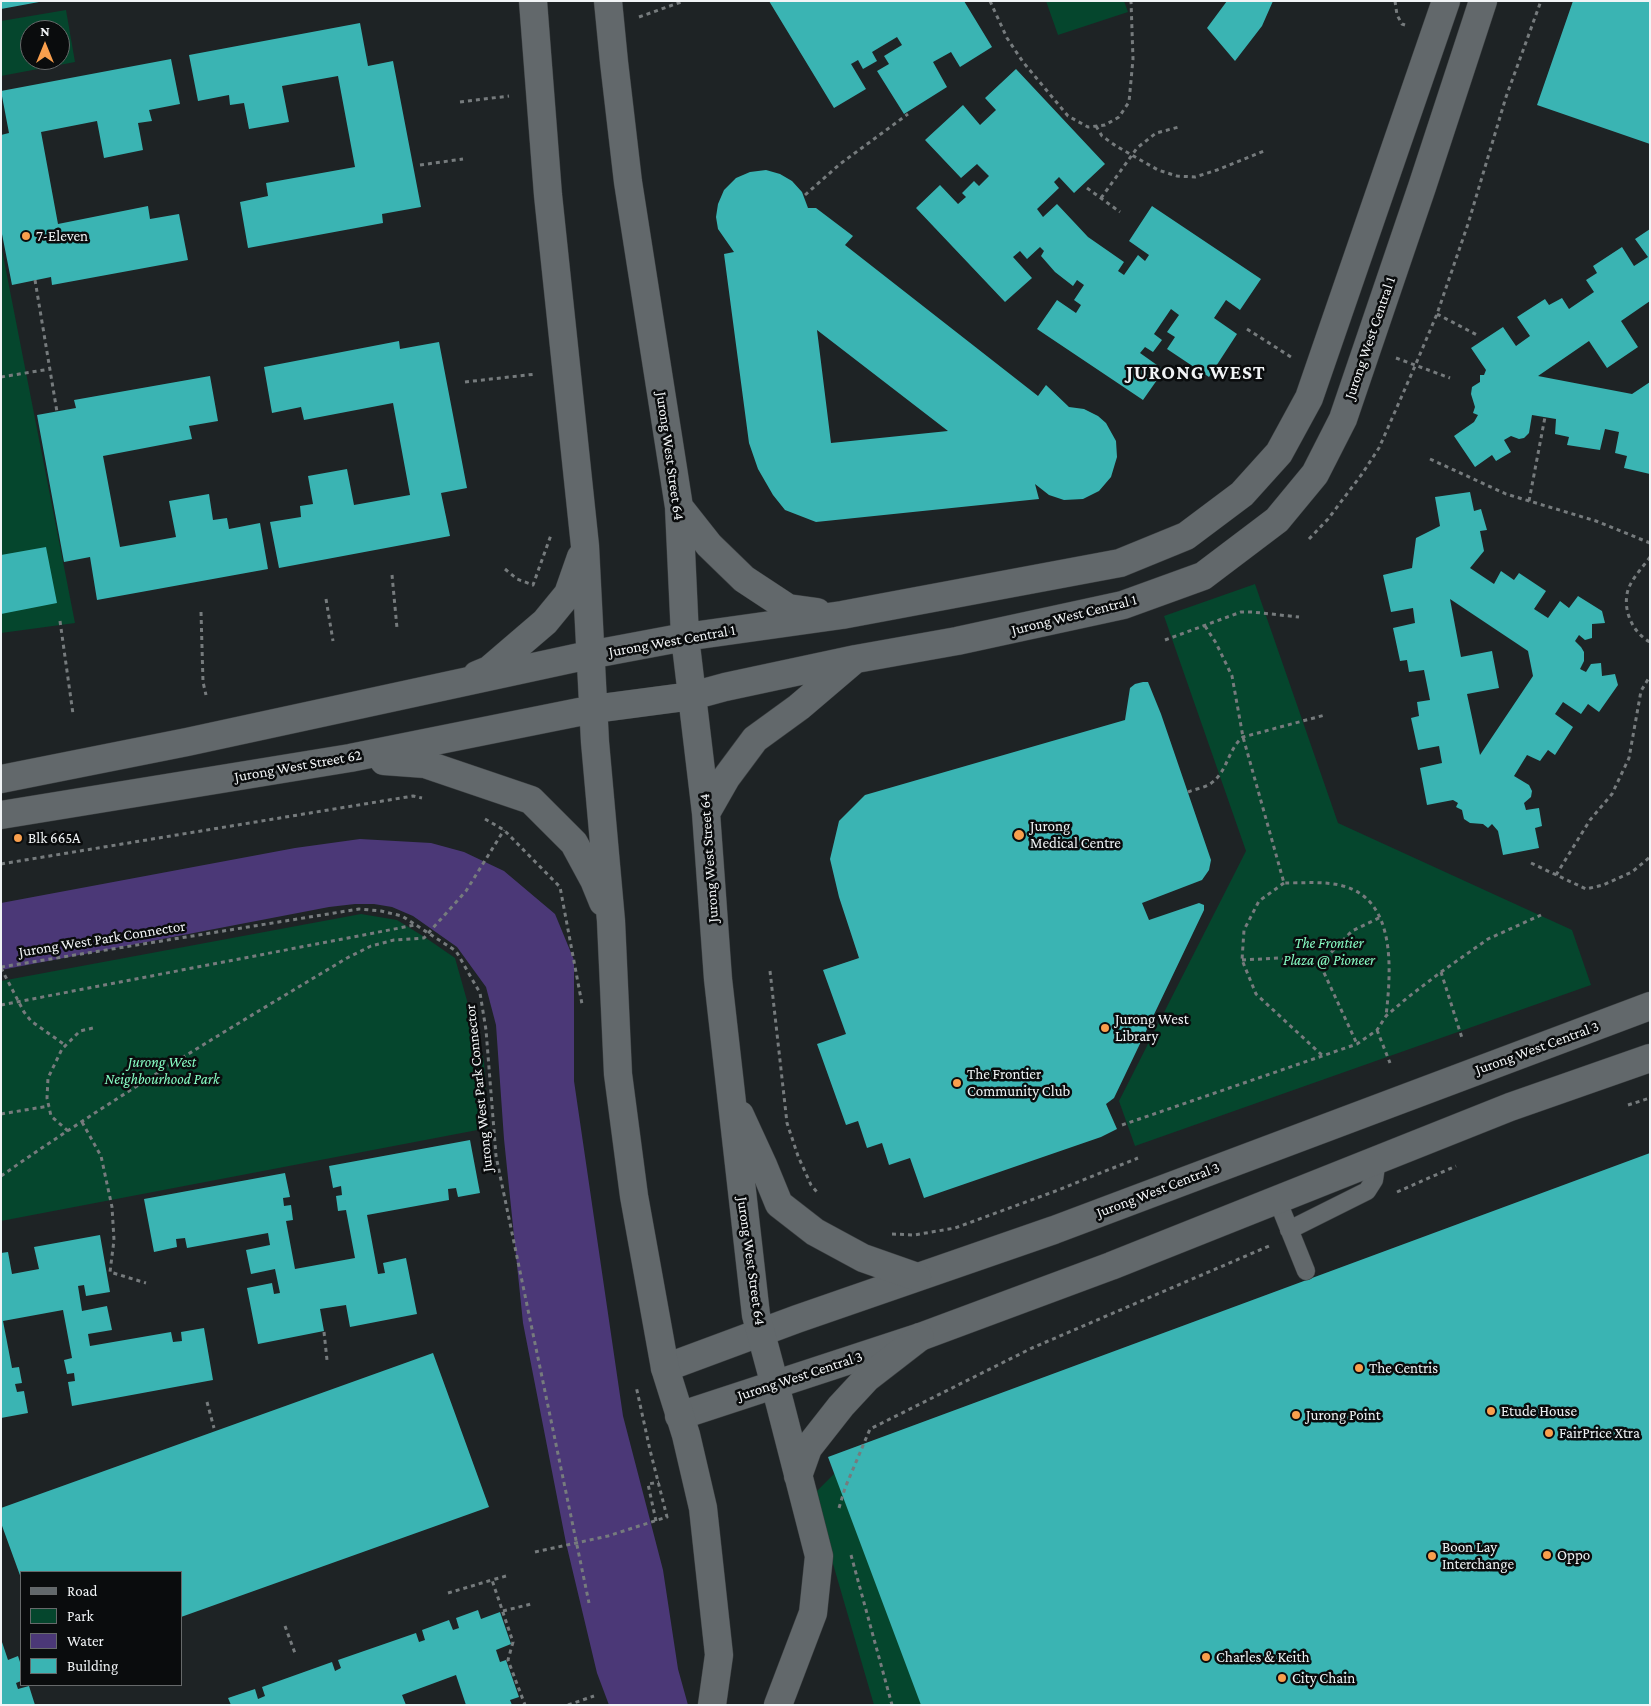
<!DOCTYPE html>
<html>
<head>
<meta charset="utf-8">
<style>
	body { margin:0 }
	#map { position:relative; width:1651px; height:1706px; overflow:hidden; background:#1e2325; font-family:"Crimson Pro",serif }
	canvas { display:block }
	.frame { position:absolute; inset:0; border:2px solid #f1f4f6; pointer-events:none }
	.legend { position:absolute; left:20px; top:1571px; width:162px; height:115px; box-sizing:border-box; background:#0a0c0d; border:1px solid #66696a; margin:0; padding:6px 9px; list-style:none; font-size:15px; color:#f1f4f6 }
	.legend li { display:flex; align-items:center; gap:10px; height:25px }
	.legend b { width:25px; border:1px solid #66696a }
	.north { position:absolute; left:20px; top:20px; width:50px; height:50px; box-sizing:border-box; background:#0a0c0d; border:1px solid #66696a; border-radius:50%; rotate:0deg; font-size:14px; font-weight:700; line-height:20px; text-align:center; color:#f1f4f6 }
	.north::after { content:''; display:block; margin:auto; width:18px; height:22px; background:#f99f4d; clip-path:polygon(50% 0,100% 100%,50% 72%,0 100%) }
</style>
</head>
<body>
<div id="map">
<canvas width="1651" height="1706"></canvas>
<div class="frame"></div>
<ul class="legend">
<li><b style="height:6px;background:#62686b"></b>Road</li>
<li><b style="height:14px;background:#05462d"></b>Park</li>
<li><b style="height:14px;background:#4b3877"></b>Water</li>
<li><b style="height:14px;background:#3ab4b3"></b>Building</li>
</ul>
<div class="north">N</div>
</div>
<script>
const c = document.querySelector('canvas').getContext('2d');
c.lineJoin = 'round';
function fill(path, color) {
  c.fillStyle = color;
  c.fill(path, 'evenodd');
}
function stroke(path, color, width, dash) {
  c.strokeStyle = color;
  c.lineWidth = width;
  c.lineCap = dash ? 'butt' : 'round';
  c.setLineDash(dash || []);
  c.stroke(path);
}
function label(font, color, halo, rows, align = 'center') {
  c.font = font + ' "Crimson Pro",serif';
  c.lineWidth = 5;
  c.setLineDash([]);
  c.textBaseline = 'middle';
  c.strokeStyle = halo;
  c.fillStyle = color;
  for (const [text, x, y, turn = 0] of rows) {
    c.save();
    c.translate(x, y);
    c.rotate((+turn || 0) * Math.PI / 180);
    c.textAlign = isNaN(turn) ? turn : align;
    if (halo) c.strokeText(text, 0, 0);
    c.fillText(text, 0, 0);
    c.restore();
  }
}
fill(new Path2D(`
	M1046,1H1124L1128,12L1058,35Z
	M66,10L75,62L1,76V21ZM30,30H60V60H30Z
	M1,245L75,623L1,633Z
	M1255,584L1338,823L1572,930L1591,985L1135,1146L1119,1101L1246,851L1164,616Z
	M361,914L397,920L426,938L455,958L484,1061L488,1128L1,1221V981Z
	M844,1464L933,1705H874L813,1495Z`), '#05462d');
fill(new Path2D(`
	M360,839L431,843L464,852L504,871L555,914L574,960V1081L623,1416L663,1570L678,1669L688,1705H609L597,1673L566,1543L523,1323L504,1139L496,1025L486,987L457,947L413,916L392,907L374,904H355L329,907L1,970V903L295,848Z`), '#4b3877');
fill(new Path2D(`
	M1,1H39V2L1,9Z
	M769,1H964L992,47L960,67L951,52L933,62L947,87L904,114L877,71L889,64L884,56L902,45L897,37L872,52L877,61L863,69L858,60L851,64L866,89L834,108Z
	M1227,1H1273L1262,26L1235,61L1207,28Z
	M1573,1H1650V144L1537,105Z
	M360,23L368,66L393,61L421,207L382,214L383,223L248,248L240,202L268,196L266,183L355,167L338,76L282,86L289,122L249,129L244,103L230,105L229,95L198,101L189,55Z
	M171,59L180,104L149,110L152,121L138,123L143,150L104,158L97,121L41,132L58,224L148,206L150,219L179,214L188,260L52,285L51,277L12,285L1,229V135L9,133L1,91Z
	M1016,69L1105,164L1074,193L1059,177L1054,182L1059,188L1037,209L1043,217L1057,204L1088,237L1124,262L1118,271L1124,275L1138,255L1145,261L1149,255L1129,241L1152,206L1261,279L1240,310L1226,300L1214,318L1237,334L1209,377L1167,349L1175,337L1167,332L1179,315L1171,309L1154,334L1162,340L1153,352L1145,347L1140,353L1164,370L1143,400L1037,329L1057,300L1076,313L1081,305L1074,300L1084,285L1077,280L1073,286L1055,272L1041,256L1044,251L1040,247L1027,259L1020,251L1013,257L1032,278L1005,302L916,208L940,185L958,204L966,197L962,193L974,181L979,186L989,176L977,164L961,178L925,140L963,105L980,125L996,110L985,98Z
	M766,170L780,174L792,181L802,192L808,208H816L853,236L845,245L1038,396L1046,385L1069,407L1084,409L1098,416L1106,423L1116,441L1117,457L1111,477L1099,491L1083,499L1064,500L1049,495L1035,484L1039,499L816,522L785,510L773,495L758,469L749,443L724,254L734,252L718,229L716,217L718,204L724,190L736,178L750,172ZM817,330L948,431L831,443Z
	M1650,229V301L1621,321L1638,347L1607,368L1589,341L1538,376L1632,394L1650,382V474L1624,468L1627,456L1615,453L1619,432L1605,429L1600,450L1567,445L1569,437L1555,434L1556,419L1532,415L1529,433L1524,438L1519,439L1511,436L1504,440L1511,452L1496,461L1492,455L1475,467L1454,436L1474,422L1478,415L1473,413L1475,407L1471,394L1472,387L1480,382V375H1484L1486,370L1471,348L1503,327L1516,346L1530,336L1517,317L1545,299L1549,305L1562,298L1569,309L1594,292L1586,280L1597,273L1593,266L1622,247L1634,266L1648,257L1635,239Z
	M399,341L400,349L439,342L467,488L441,493L450,536L279,568L270,522L301,517L300,506L313,504L308,476L347,469L354,505L410,495L393,403L304,420L301,407L272,413L264,367Z
	M210,376L218,421L189,426L192,439L103,456L120,547L176,537L169,501L209,494L213,520L227,518L229,529L260,523L268,569L97,600L90,557L64,562L37,415L76,408L74,400Z
	M1470,492L1474,511L1481,509L1487,530L1480,531L1484,551L1470,568L1494,584L1501,571L1514,580L1519,573L1546,591L1534,609L1548,618L1560,601L1569,608L1578,596L1602,611L1605,623L1592,624V638L1585,640L1579,635L1575,641L1581,647L1584,652V661L1580,669L1586,672L1591,664L1601,663L1602,676L1615,674L1618,685L1599,712L1588,704L1581,714L1563,702L1555,714L1573,727L1555,755L1548,750L1540,761L1527,755L1514,776L1529,785L1532,791L1531,797L1524,803L1526,810L1539,808L1542,826L1535,828L1539,848L1503,855L1498,831L1492,824L1488,828L1483,824L1470,823L1464,819L1462,810L1456,807L1458,803L1453,800L1427,805L1420,768L1442,763L1439,746L1418,750L1411,718L1419,716L1417,702L1430,700L1424,670L1409,672L1407,660L1400,661L1393,628L1415,623L1413,608L1391,612L1383,575L1412,568L1416,538L1440,526L1435,497ZM1450,599L1528,651L1533,676L1480,755L1467,694L1499,688L1492,651L1461,657Z
	M46,547L57,603L1,614V555Z
	M1143,682H1148L1161,714L1211,860L1209,870L1202,880L1142,903L1149,920L1199,903L1204,905V910L1114,1098L1106,1104L1117,1129L1101,1137L924,1198L910,1158L889,1165L882,1143L867,1148L858,1121L846,1125L817,1044L846,1034L823,970L859,958L839,897L830,859L839,821L865,795L1125,720L1130,688L1135,684Z
	M470,1140L480,1193L458,1197L456,1188L448,1189L449,1200L367,1215L378,1274L385,1273L383,1263L406,1258L417,1314L350,1327L346,1305L320,1309L324,1331L258,1344L247,1288L272,1283L274,1294L280,1293L275,1269L251,1274L246,1250L270,1245L268,1233L187,1248L185,1238L176,1239L177,1247L154,1252L144,1199L285,1173L290,1197L283,1198L284,1206L291,1205L293,1220L286,1221L295,1269L355,1258L346,1210L338,1211L336,1196L342,1195L341,1186L333,1188L329,1166Z
	M1650,1153V1705H921L828,1457Z
	M100,1235L110,1292L86,1296L84,1285L78,1286L82,1311L107,1306L112,1330L88,1334L90,1346L171,1332L173,1342L182,1341L181,1332L204,1328L213,1380L72,1406L68,1382L75,1381L74,1373L67,1374L64,1360L72,1358L63,1310L3,1321L12,1368L19,1367L22,1383L15,1384L17,1392L24,1391L28,1413L1,1418V1253L8,1252L12,1274L39,1269L34,1247Z
	M433,1353L489,1507L181,1617V1572H21V1578L1,1523V1508Z
	M478,1610L481,1619L500,1612L511,1644L496,1650L500,1662L506,1660L519,1697L510,1700L512,1705H466L456,1675L402,1695L406,1705H231L228,1698L255,1689L258,1699L265,1696L262,1687L332,1662L335,1671L341,1668L338,1660L416,1633L419,1642L425,1640L422,1630L449,1620L453,1630L459,1628L456,1618Z
	M1,1639L8,1660L18,1656L21,1665V1681L16,1683L18,1689L29,1686L35,1705H1Z`), '#3ab4b3');
const lane = new Path2D(`
	M1277,1199L1306,1271
	M1289,1230L1367,1191L1374,1180L1377,1160`);
const street = new Path2D(`
	M665,1368L797,1319L1054,1230L1650,1006
	M679,1416L920,1337L1111,1266L1510,1107L1650,1058`);
const secondary = new Path2D(`
	M533,1L548,195L585,546L595,742L611,921L618,1074L634,1196L665,1368L686,1435L703,1508L719,1655L712,1705
	M608,1L614,62L628,182L679,507L685,637L706,813L718,979L756,1315L780,1404L819,1556L813,1613L778,1705
	M679,507L709,545L744,579L788,608L817,612
	M477,675L489,670L545,622L568,594L581,557
	M384,761L425,764L531,800L574,843L594,880L603,902
	M1,779L187,742L589,655L685,637L842,615L1120,563L1186,536L1242,494L1279,453L1309,398L1446,1
	M706,813L726,778L755,739L799,707L853,661
	M1,815L350,758L594,709L692,696L725,687L856,659L957,641L1123,605L1203,576L1277,520L1315,474L1343,419L1422,187L1483,1
	M740,1115L763,1165L779,1204L815,1232L863,1258L917,1277
	M798,1476L808,1448L841,1406L867,1378L920,1337`);
stroke(lane, '#3b3f41', 19);
stroke(street, '#3b3f41', 29);
stroke(secondary, '#3b3f41', 29);
stroke(new Path2D(`
	M990,1L1007,38L1023,62L1068,116L1088,127L1105,125L1119,117L1129,102L1133,59L1131,1
	M1395,1L1397,15L1402,24L1405,25
	M639,17L684,1
	M460,102L509,96
	M1096,126L1102,136L1116,146L1158,170L1177,176L1195,177L1217,170L1264,151
	M420,165L463,159
	M1087,188L1120,212
	M805,195L840,164L908,114
	M1101,198L1137,148L1156,133L1179,127
	M35,280L57,412
	M1437,314L1477,335
	M1247,329L1291,357
	M1396,358L1450,378
	M1,377L50,369
	M465,382L536,374
	M1430,459L1506,494L1596,521L1650,543
	M1529,501L1545,417
	M1309,539L1328,519L1362,474L1379,448L1415,366L1437,314L1468,224L1506,97L1541,1
	M1650,557C1643,567 1632,578 1628,590C1622,610 1633,633 1650,642
	M505,569L517,579L533,585L551,535
	M392,575L397,628
	M326,599L333,641
	M201,612L203,682L206,695
	M60,621L73,714
	M1205,626L1216,643L1232,676L1243,737L1284,883C1301,883 1327,881 1343,886C1397,900 1391,972 1386,1016
	M1165,640L1241,612H1252L1299,617
	M1188,792C1195,789 1204,788 1210,784C1228,772 1227,750 1243,737L1325,715
	M485,819L504,830L560,887L582,1004
	M1531,863L1586,889L1603,885L1632,872L1650,857
	M1,864L413,796L422,798
	M1556,875L1590,820L1612,794L1629,758L1641,691L1650,676
	M1284,883L1259,901L1244,930L1242,960L1256,994L1324,1057
	M1242,960L1279,958L1320,964L1357,1044
	M1320,964L1352,931L1381,917
	M1,967L359,909L381,911L402,916L456,951L480,993L486,1030L496,1156L589,1603
	M1,968L24,1012L31,1021L65,1045
	M770,971L787,1123L798,1156L811,1185L817,1192
	M1441,972L1462,1038
	M1,1005L415,925
	M1377,1030L1390,1063
	M1628,1105L1650,1098
	M1,1114L49,1106
	M82,1122L101,1156L112,1207L114,1240L110,1272L146,1283
	M1122,1125L1357,1044L1377,1030L1386,1016L1407,998L1441,972L1488,939L1541,915
	M68,1131L51,1116L47,1098L48,1078L62,1049L80,1031L93,1028
	M1,1176C113,1098 230,1028 347,958L371,946L394,940L424,938L466,891L504,830
	M1397,1192L1456,1166
	M892,1234L914,1235L955,1228L1053,1192L1138,1158
	M324,1332L327,1360
	M207,1402L214,1428
	M839,1508L845,1488L870,1429L1032,1348L1269,1246
	M656,1521L648,1484L659,1482
	M535,1552L608,1536L667,1517L650,1450L636,1386
	M851,1555L892,1705
	M506,1576L492,1580L513,1642L508,1660L525,1705
	M448,1593L492,1580
	M503,1611L531,1604
	M285,1626L296,1656
	M568,1705L594,1696`), '#767b7d', 3, [4, 4]);
stroke(lane, '#62686b', 18);
stroke(street, '#62686b', 28);
stroke(secondary, '#62686b', 28);
for (const [x, y, r, color] of [
	[26,236,5,"#f99f4d"],
	[1019,835,6,"#f99f4d"],
	[18,838,5,"#f99f4d"],
	[1105,1028,5,"#f99f4d"],
	[957,1083,5,"#f99f4d"],
	[1359,1368,5,"#f99f4d"],
	[1491,1411,5,"#f99f4d"],
	[1296,1415,5,"#f99f4d"],
	[1549,1433,5,"#f99f4d"],
	[1547,1555,5,"#f99f4d"],
	[1432,1556,5,"#f99f4d"],
	[1206,1657,5,"#f99f4d"],
	[1282,1678,5,"#f99f4d"]
]) {
  const dot = new Path2D();
  dot.arc(x, y, r, 0, 2 * Math.PI);
  c.fillStyle = color;
  c.fill(dot);
  stroke(dot, '#0a0c0d', 2);
}
label('15px', '#f1f4f6', '#0a0c0d', [
	["7-Eleven",36,236],
	["Jurong",1030,826],
	["Medical Centre",1030,843],
	["Blk 665A",28,838],
	["Jurong West",1115,1019],
	["Library",1115,1036],
	["The Frontier",967,1074],
	["Community Club",967,1091],
	["The Centris",1369,1368],
	["Etude House",1501,1411],
	["Jurong Point",1306,1415],
	["FairPrice Xtra",1559,1433],
	["Boon Lay",1442,1547],
	["Interchange",1442,1564],
	["Oppo",1557,1555],
	["Charles & Keith",1216,1657],
	["City Chain",1292,1678]
], 'left');
label('15px', '#f1f4f6', '#0a0c0d', [
	["Jurong West Central 1",1370,338,-71],
	["Jurong West Street 64",670,456,82],
	["Jurong West Central 1",1074,615,-14],
	["Jurong West Central 1",672,641,-10],
	["Jurong West Street 62",298,766,-10],
	["Jurong West Street 64",709,858,-94],
	["Jurong West Park Connector",102,939,-9],
	["Jurong West Central 3",1537,1048,-20],
	["Jurong West Park Connector",479,1088,-96],
	["Jurong West Central 3",1158,1190,-21],
	["Jurong West Street 64",751,1261,82],
	["Jurong West Central 3",800,1376,-18]
]);
label('italic 15px', '#87fdc4', '#0a0c0d', [
	["The Frontier",1329,943],
	["Plaza @ Pioneer",1329,960],
	["Jurong West",162,1062],
	["Neighbourhood Park",162,1079]
]);
c.letterSpacing = '1px';
label('bold 20px', '#f1f4f6', '#0a0c0d', [
	["JURONG WEST",1196,373]
]);
c.letterSpacing = '0px';
</script>
</body>
</html>
